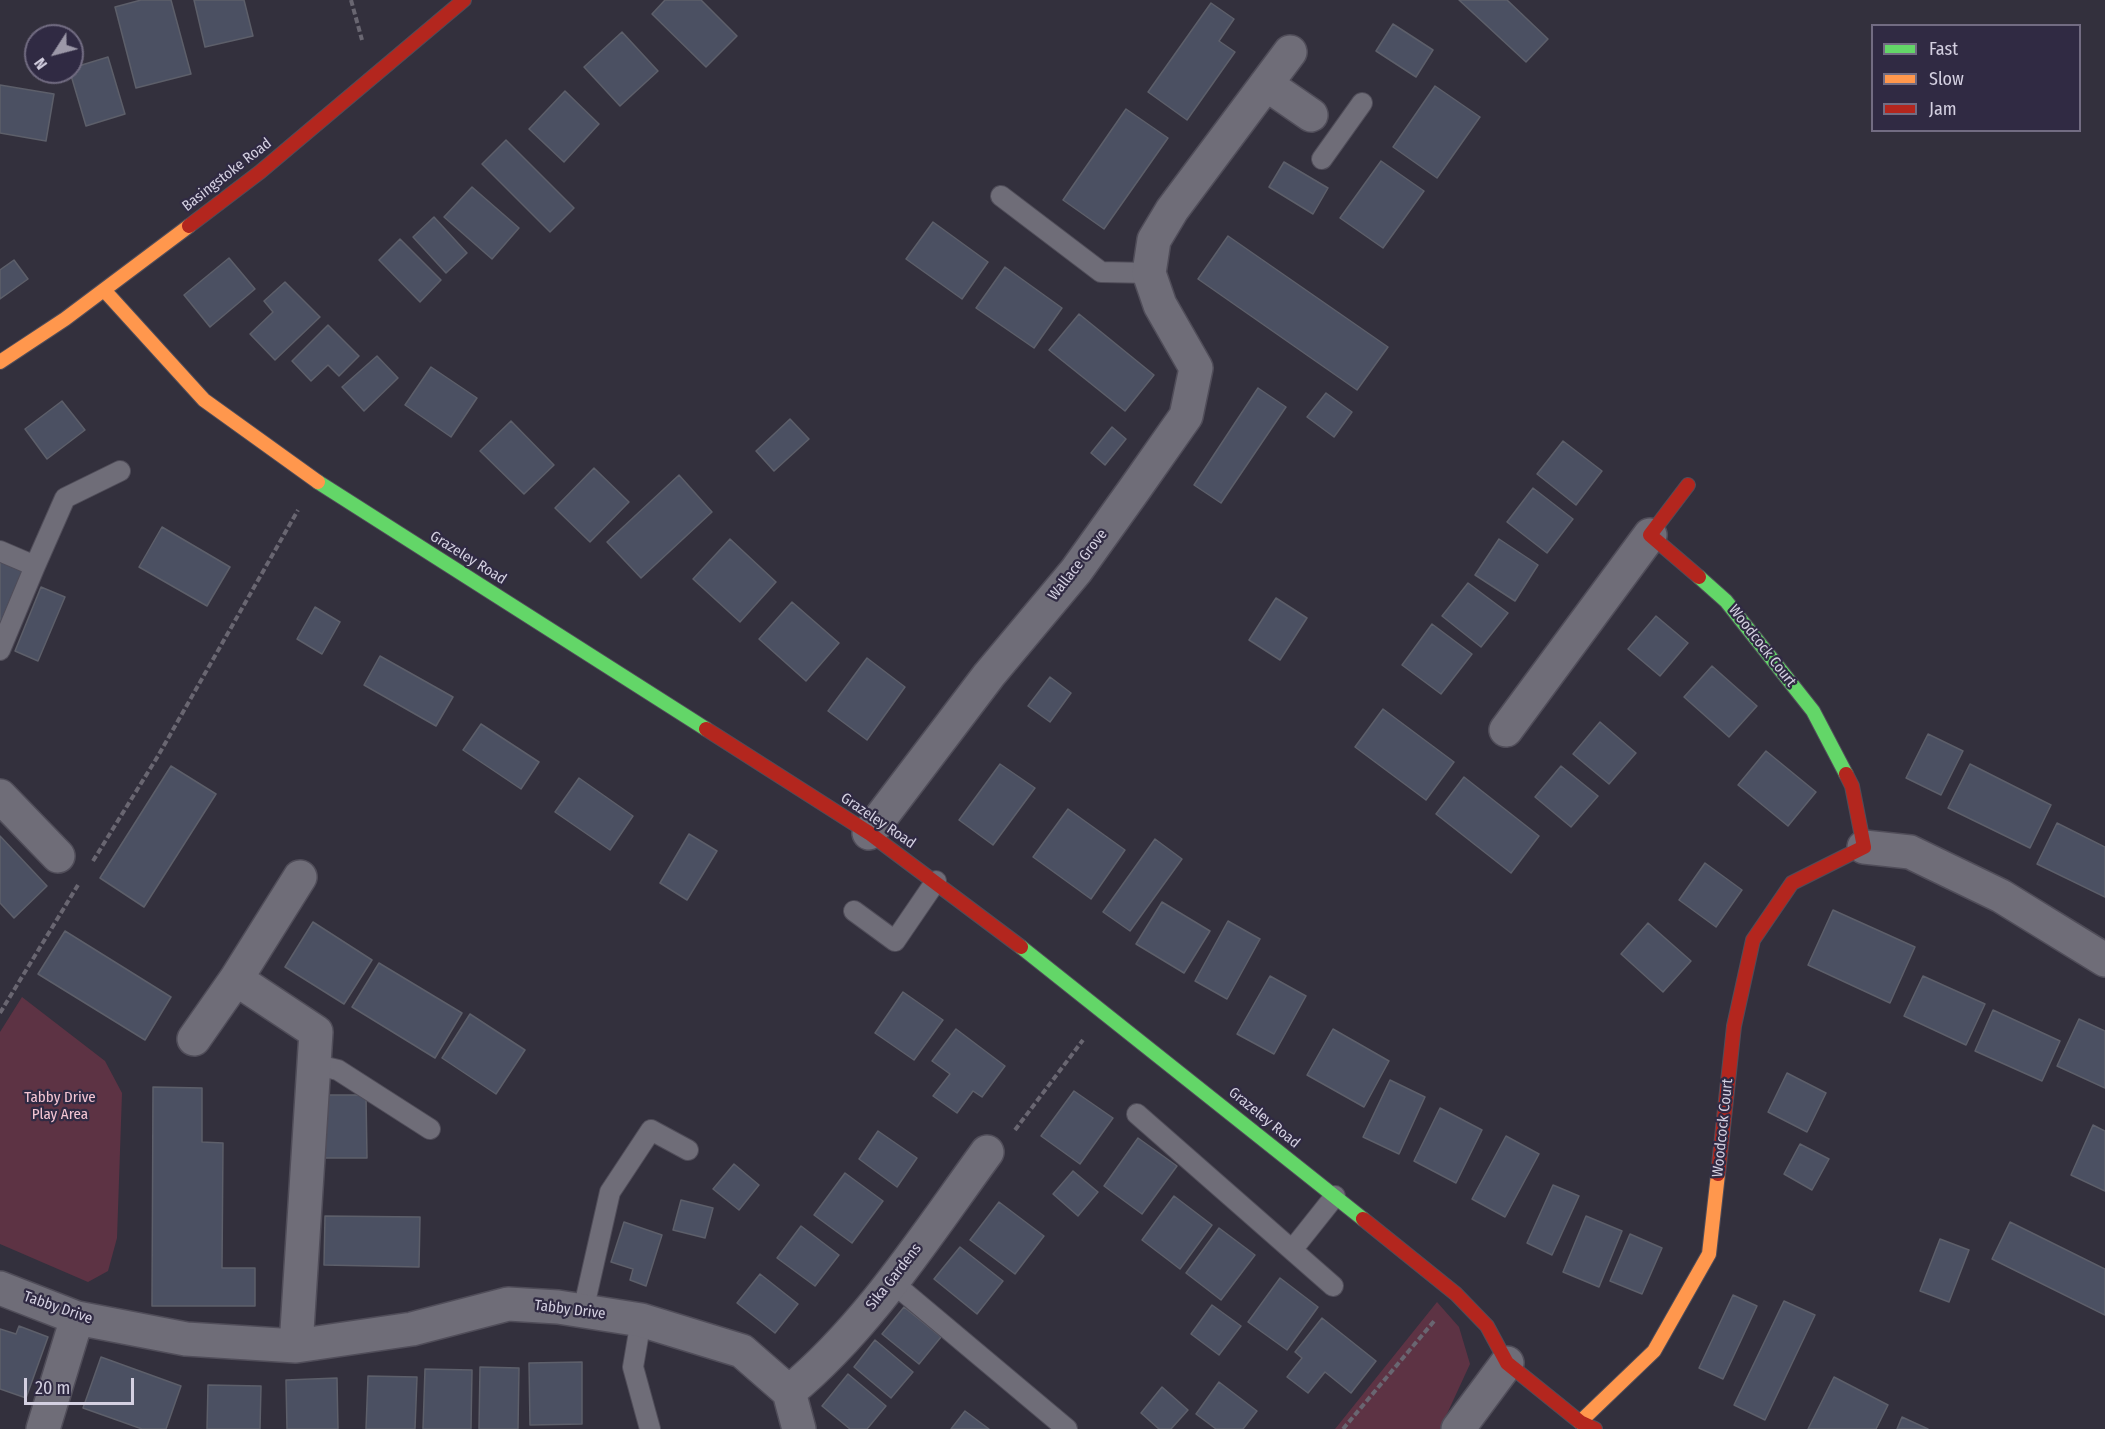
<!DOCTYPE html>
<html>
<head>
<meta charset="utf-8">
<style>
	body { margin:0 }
	#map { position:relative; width:2105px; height:1429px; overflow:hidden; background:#33303d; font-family:"Fira Sans Condensed",sans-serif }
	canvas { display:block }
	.legend { position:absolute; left:1871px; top:24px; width:210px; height:108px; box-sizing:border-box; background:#302a43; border:2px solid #726c82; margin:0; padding:8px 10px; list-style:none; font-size:18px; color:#d4d0e1 }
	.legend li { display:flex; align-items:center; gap:12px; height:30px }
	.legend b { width:30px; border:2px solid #726c82 }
	.north { position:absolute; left:24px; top:24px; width:60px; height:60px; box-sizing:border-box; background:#302a43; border:2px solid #726c82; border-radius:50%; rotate:234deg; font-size:16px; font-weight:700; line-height:24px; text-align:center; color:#d4d0e1 }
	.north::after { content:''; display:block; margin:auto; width:21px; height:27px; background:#9c98a8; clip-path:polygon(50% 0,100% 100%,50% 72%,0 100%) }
	.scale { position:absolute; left:24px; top:1378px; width:110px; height:27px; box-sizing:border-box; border:3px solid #d4d0e1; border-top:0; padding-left:8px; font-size:18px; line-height:21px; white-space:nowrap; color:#d4d0e1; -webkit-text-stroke:4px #302a43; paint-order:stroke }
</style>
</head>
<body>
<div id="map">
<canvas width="2105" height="1429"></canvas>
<ul class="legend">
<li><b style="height:8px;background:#63d668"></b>Fast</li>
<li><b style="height:8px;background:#ff974d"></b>Slow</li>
<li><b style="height:8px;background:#b3261e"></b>Jam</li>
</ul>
<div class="north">N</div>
<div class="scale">20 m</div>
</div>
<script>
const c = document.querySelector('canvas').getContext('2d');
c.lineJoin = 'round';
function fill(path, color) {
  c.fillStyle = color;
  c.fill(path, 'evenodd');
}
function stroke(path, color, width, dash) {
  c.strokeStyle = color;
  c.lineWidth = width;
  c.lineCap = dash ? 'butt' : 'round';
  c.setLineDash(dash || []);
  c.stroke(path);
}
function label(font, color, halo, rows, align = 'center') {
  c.font = font + ' "Fira Sans Condensed",sans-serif';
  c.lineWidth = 4.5;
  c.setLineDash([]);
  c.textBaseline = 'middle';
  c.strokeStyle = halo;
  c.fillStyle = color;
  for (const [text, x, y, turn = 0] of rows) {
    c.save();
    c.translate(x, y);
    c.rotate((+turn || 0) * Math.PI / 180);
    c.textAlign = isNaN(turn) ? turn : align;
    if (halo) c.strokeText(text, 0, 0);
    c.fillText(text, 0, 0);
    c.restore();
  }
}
fill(new Path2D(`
	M22,997L105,1061L122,1093L117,1238L108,1271L88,1282L0,1244V1032Z
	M1437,1302L1459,1327L1470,1364L1440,1429H1335Z`), '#5d3344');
const building = new Path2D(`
	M141,0H171L191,74L136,88L115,7Z
	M194,0H244L253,36L205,47Z
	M665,0H701L737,36L706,67L652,14Z
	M1459,0H1507L1548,39L1526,62Z
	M1211,3L1234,19L1219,41L1235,52L1187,120L1148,92Z
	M1393,24L1433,50L1416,77L1376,51Z
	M622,32L658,71L620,106L584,67Z
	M108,57L125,114L86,126L70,72L72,68Z
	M0,85L54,94L46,141L0,133Z
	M1435,86L1480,117L1437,178L1393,147Z
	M565,91L599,124L564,162L529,129Z
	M1126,109L1168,138L1104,229L1063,200Z
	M506,140L574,208L550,232L482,164Z
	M1381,161L1424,191L1383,248L1340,218Z
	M1284,162L1328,188L1313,214L1269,187Z
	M472,187L519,228L492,259L444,217Z
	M434,217L467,253L446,273L413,237Z
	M933,222L988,262L962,299L906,259Z
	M1228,236L1388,347L1357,390L1198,279Z
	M400,239L441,280L420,302L379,260Z
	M229,258L255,289L210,327L184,295Z
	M14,260L28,279L0,299V270Z
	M1005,267L1062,308L1034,348L976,308Z
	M285,282L320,317L275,360L250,334L273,312L264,301Z
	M1079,314L1154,375L1125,411L1049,350Z
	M328,325L359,356L339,376L328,365L311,381L292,361Z
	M377,356L398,378L364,411L342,387Z
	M431,367L477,398L451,437L405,405Z
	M1258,388L1286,407L1221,503L1194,485Z
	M1326,393L1352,412L1334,437L1307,417Z
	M62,401L85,430L47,459L25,429Z
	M790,419L809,439L774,471L756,451Z
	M511,421L554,465L524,494L480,451Z
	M1112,427L1126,439L1105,465L1091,453Z
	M1563,441L1602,471L1576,505L1537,474Z
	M594,468L629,502L590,542L555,508Z
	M679,475L712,512L641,578L607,542Z
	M1533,488L1573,519L1547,553L1507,522Z
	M162,527L230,567L207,606L139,567Z
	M730,539L776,582L740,622L693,579Z
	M1499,539L1538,565L1515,601L1475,575Z
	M0,558L24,568L0,628Z
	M1468,583L1508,613L1481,647L1442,616Z
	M41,587L65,597L38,661L15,651Z
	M1276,598L1307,618L1280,660L1249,640Z
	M792,602L839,643L806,681L759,639Z
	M315,607L340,622L322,654L297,639Z
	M1656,616L1688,643L1660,676L1628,649Z
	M1432,624L1472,654L1441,694L1402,665Z
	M380,656L453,697L436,726L364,685Z
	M867,658L905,687L867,740L828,711Z
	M1712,666L1757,706L1729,737L1684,697Z
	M1050,677L1071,693L1050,722L1028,706Z
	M1383,709L1454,762L1426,800L1355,747Z
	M1600,722L1636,753L1609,784L1573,754Z
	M481,724L539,762L521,789L463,750Z
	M1928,734L1963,751L1941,795L1906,778Z
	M1766,751L1816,792L1788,826L1738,785Z
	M1000,764L1035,788L993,845L959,820Z
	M1970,764L2051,805L2030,848L1948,808Z
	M171,766L216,794L144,907L100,878Z
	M1561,766L1598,796L1571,827L1535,797Z
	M1464,777L1539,836L1511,873L1436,814Z
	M579,778L633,816L610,850L555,812Z
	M1068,809L1125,850L1091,899L1033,857Z
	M2057,823L2105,847V897L2037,864Z
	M689,834L717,851L687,900L660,883Z
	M0,836L47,886L14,918L0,903Z
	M1155,839L1182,859L1130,931L1103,912Z
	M1705,863L1742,890L1716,927L1679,900Z
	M1162,902L1210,931L1184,973L1136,944Z
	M1833,910L1915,947L1890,1003L1808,965Z
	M1228,921L1260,939L1227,999L1195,981Z
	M313,922L372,960L344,1004L285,967Z
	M1648,923L1691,961L1663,992L1621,954Z
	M65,931L171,997L145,1040L38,974Z
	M379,963L462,1013L435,1058L352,1007Z
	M1270,976L1306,996L1274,1054L1237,1034Z
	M1923,976L1985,1004L1966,1045L1904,1016Z
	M903,992L943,1020L914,1060L875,1033Z
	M1993,1010L2060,1041L2042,1081L1975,1051Z
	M470,1014L525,1050L496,1094L442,1058Z
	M2079,1019L2105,1031V1088L2057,1066Z
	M956,1029L1005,1066L982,1097L973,1091L957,1113L933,1096L950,1074L932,1061Z
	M1333,1029L1389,1061L1364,1107L1307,1075Z
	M1787,1073L1826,1093L1807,1132L1768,1112Z
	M1390,1080L1425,1097L1399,1154L1363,1137Z
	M153,1087L202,1088V1142L223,1143L222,1268H255V1306H152Z
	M1074,1091L1113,1118L1080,1164L1041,1136Z
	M323,1095H366L367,1158H324Z
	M1440,1108L1482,1130L1456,1183L1414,1161Z
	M2093,1125L2105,1131V1191L2071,1175Z
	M878,1131L917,1158L897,1187L859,1159Z
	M1506,1136L1539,1154L1505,1217L1472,1199Z
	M1138,1138L1177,1166L1142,1214L1104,1186Z
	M1800,1144L1829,1159L1812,1190L1784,1174Z
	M734,1164L759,1185L739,1210L713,1189Z
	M1073,1171L1098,1192L1078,1216L1053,1194Z
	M845,1173L883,1201L852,1243L814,1215Z
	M1553,1185L1579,1196L1552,1255L1527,1243Z
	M1174,1196L1212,1225L1180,1269L1142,1240Z
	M681,1200L713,1208L705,1238L673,1230Z
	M999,1202L1044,1236L1015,1274L970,1240Z
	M325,1216L420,1217L419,1267L324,1265Z
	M1586,1216L1622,1231L1599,1287L1563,1272Z
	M624,1222L662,1235L646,1286L630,1280L633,1269L611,1262Z
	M2010,1222L2105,1269V1315L1992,1259Z
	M801,1226L839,1255L815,1286L777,1258Z
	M1219,1228L1255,1255L1221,1300L1186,1273Z
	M1630,1234L1662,1248L1642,1294L1610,1281Z
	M1940,1239L1969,1250L1949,1302L1920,1291Z
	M960,1247L1003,1281L977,1314L934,1279Z
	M760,1274L798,1304L775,1333L737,1303Z
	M1280,1278L1318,1307L1287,1350L1248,1322Z
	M1733,1295L1757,1306L1723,1379L1699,1368Z
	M1784,1301L1815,1315L1765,1420L1734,1405Z
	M1212,1305L1241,1326L1219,1355L1191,1334Z
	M904,1307L941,1337L919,1364L882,1334Z
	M1322,1318L1376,1361L1351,1393L1325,1372L1308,1393L1287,1377L1302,1358L1295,1352Z
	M19,1326L48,1337L26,1398L0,1389V1329L16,1334Z
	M875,1340L913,1372L891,1398L854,1367Z
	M101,1357L181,1386L166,1429H142L83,1408Z
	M582,1362V1424L530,1425L529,1363Z
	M480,1367L519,1368L518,1429H479Z
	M425,1369L472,1370L471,1429H423Z
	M848,1374L886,1406L867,1429H850L822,1406Z
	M368,1376L417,1377L415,1429H366Z
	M1834,1377L1888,1405L1876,1429H1808Z
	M337,1378L338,1429H287L286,1380Z
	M1219,1382L1257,1411L1243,1429H1216L1196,1414Z
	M208,1385L261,1386L260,1429H207Z
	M1162,1387L1188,1410L1171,1429H1159L1141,1413Z
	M965,1411L989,1429H951Z
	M1902,1417L1928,1429H1897Z`);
fill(building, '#4b5062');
stroke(building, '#5d5f6a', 1.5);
const lane = new Path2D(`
	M1322,159L1362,103
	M1001,196L1101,272L1149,273
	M0,551L35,566L0,650
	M35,566L65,498L120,471
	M854,911L895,941L936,881
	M313,1064L338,1070L430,1129
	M1137,1114L1333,1286
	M1292,1250L1335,1196
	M892,1282L1067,1429
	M583,1311L610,1192L651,1130L688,1150
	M641,1320L633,1367L650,1429`);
const street = new Path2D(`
	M1266,84L1311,115
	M1506,730L1650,535
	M0,796L58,856
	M869,833L989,675L1076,571L1134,490L1186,416L1196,368L1160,305L1149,273L1154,240L1172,210L1290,52
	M1864,847L1910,852L2001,896L2105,960
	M236,979L316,1032L296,1346
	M194,1039L236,979L300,877
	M0,1288L77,1318L186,1339L296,1346L412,1329L508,1304L558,1307L641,1320L742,1351L789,1392L799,1429
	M789,1392C868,1327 927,1234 987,1152
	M43,1429L77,1318
	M1458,1429L1507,1363`);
const fast = new Path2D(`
	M318,482L706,729
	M1699,577L1726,601L1813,711L1846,774
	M1021,947L1363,1219`);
const slow = new Path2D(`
	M104,290L204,400L318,482
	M0,362L65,319L189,226
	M1580,1422L1654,1351L1709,1254L1718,1174`);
const jam = new Path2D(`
	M189,226L260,172L464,0
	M1688,485L1650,535L1699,577
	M706,729L869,833L1021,947
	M1718,1174L1734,1026L1753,940L1792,883L1864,847L1852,786L1846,774
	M1363,1219L1456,1294L1487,1326L1507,1363L1580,1422L1595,1429`);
stroke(lane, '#504d59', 22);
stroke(street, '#504d59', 36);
stroke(fast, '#504d59', 16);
stroke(slow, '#504d59', 16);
stroke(jam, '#504d59', 16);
stroke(new Path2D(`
	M351,0L362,40
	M93,861L158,756L298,510
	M0,1013L78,885
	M1015,1130L1083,1040
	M1343,1429L1435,1320`), '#696671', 4, [6, 3]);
stroke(lane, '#6f6d78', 20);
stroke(street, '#6f6d78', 33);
stroke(fast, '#63d668', 14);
stroke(slow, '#ff974d', 14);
stroke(jam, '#b3261e', 14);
label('15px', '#d4d0e1', '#302a43', [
	["Basingstoke Road",227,175,-38],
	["Grazeley Road",468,558,32],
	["Wallace Grove",1078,565,-52],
	["Woodcock Court",1762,646,52],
	["Grazeley Road",878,821,34],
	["Grazeley Road",1264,1118,39],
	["Woodcock Court",1723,1128,-84],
	["Sika Gardens",894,1277,-52],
	["Tabby Drive",58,1308,19],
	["Tabby Drive",570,1310,7]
]);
label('15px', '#f4c5d3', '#302a43', [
	["Tabby Drive",60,1098],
	["Play Area",60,1115]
]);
</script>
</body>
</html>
